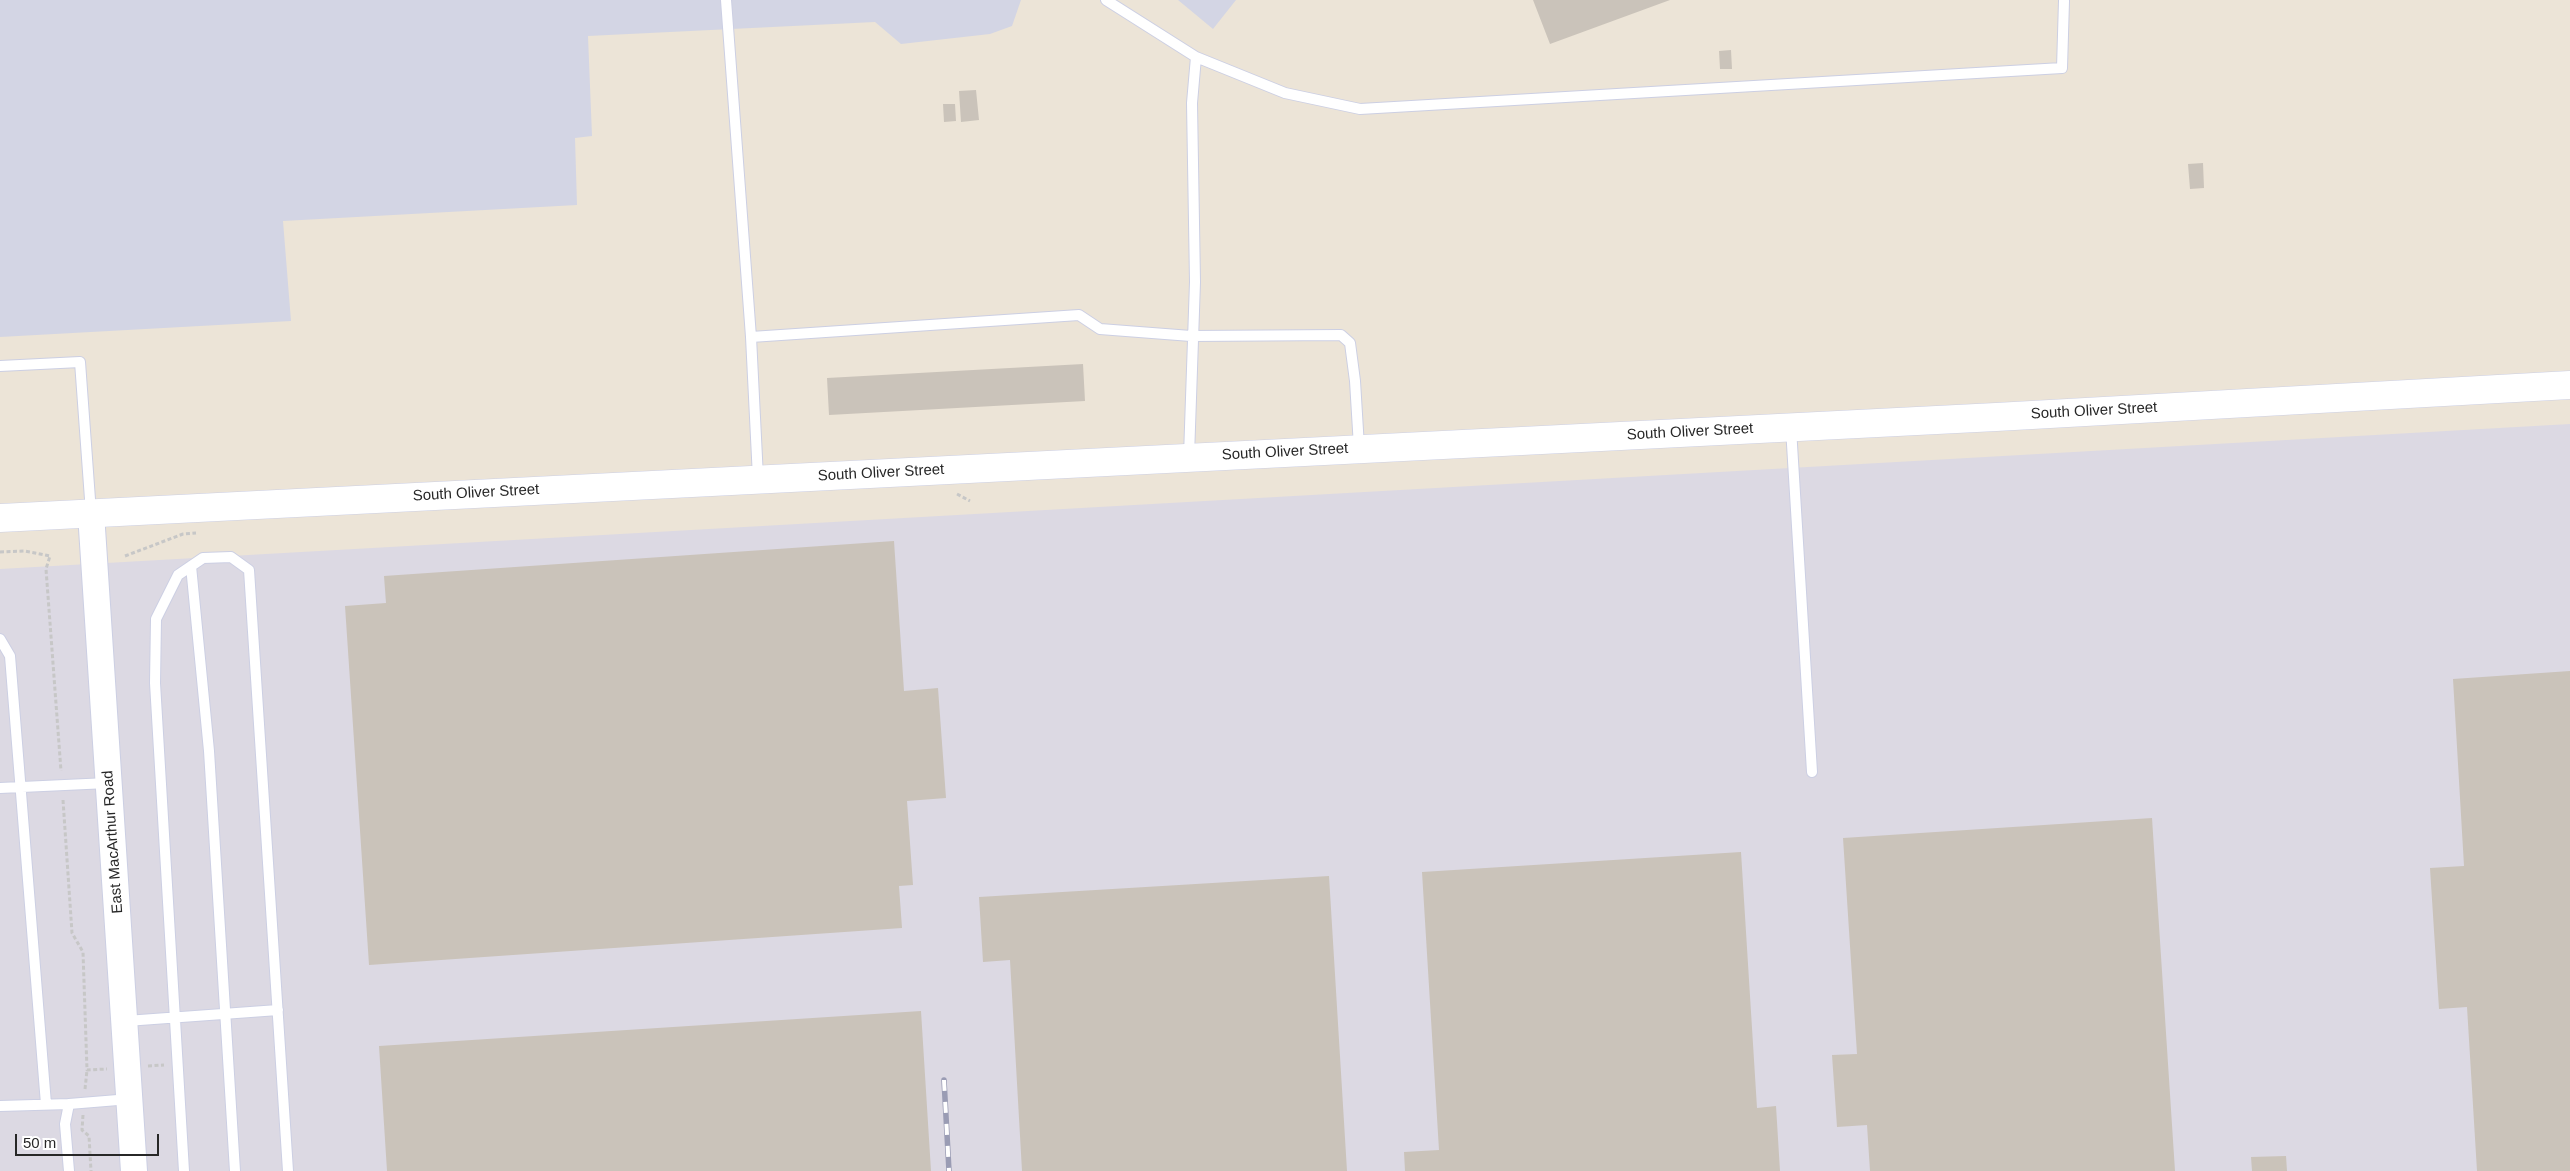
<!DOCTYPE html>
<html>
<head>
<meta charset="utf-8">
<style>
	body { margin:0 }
	#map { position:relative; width:2570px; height:1171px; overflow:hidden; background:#ece4d7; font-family:Arial,sans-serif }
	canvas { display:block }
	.scale { position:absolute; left:15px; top:1134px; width:144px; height:22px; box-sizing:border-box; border:2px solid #272727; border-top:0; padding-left:6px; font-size:15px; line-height:18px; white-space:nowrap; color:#272727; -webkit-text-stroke:4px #fff; paint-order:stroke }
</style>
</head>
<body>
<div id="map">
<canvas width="2570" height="1171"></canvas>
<div class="scale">50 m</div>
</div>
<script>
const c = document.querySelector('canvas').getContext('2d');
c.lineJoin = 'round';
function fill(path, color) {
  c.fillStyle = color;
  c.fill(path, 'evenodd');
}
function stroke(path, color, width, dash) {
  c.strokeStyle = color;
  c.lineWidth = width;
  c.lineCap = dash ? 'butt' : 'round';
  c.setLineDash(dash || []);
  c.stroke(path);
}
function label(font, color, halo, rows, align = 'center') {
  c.font = font + ' Arial,sans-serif';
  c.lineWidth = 5;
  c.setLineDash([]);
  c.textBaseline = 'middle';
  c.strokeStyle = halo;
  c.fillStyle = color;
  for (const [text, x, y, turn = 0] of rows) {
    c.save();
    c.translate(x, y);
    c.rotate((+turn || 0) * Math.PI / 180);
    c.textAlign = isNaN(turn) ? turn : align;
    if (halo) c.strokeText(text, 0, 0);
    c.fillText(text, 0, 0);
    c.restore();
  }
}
fill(new Path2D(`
	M2570,424V1171H0V569Z`), '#dcd9e3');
fill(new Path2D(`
	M0,0H1021L1012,26L990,34L901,44L875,22L588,36L592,136L575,138L577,205L283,221L291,321L0,337Z
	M1178,0H1236L1213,29Z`), '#d3d5e4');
fill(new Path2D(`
	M1533,0H1670L1550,44Z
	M1731,50L1732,69H1720L1719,51Z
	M976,90L979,120L961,122L959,91Z
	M943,104H955L956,121L944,122Z
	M2203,163L2204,188L2190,189L2188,164Z
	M1083,364L1085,401L829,415L827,378Z
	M894,541L904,691L938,688L946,798L907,801L913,885L899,886L902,928L369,965L345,606L386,603L384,576Z
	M2570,671V1171H2477L2467,1007L2439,1009L2430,868L2464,866L2453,679Z
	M2152,818L2175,1171H1870L1867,1125L1837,1127L1832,1055L1857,1054L1843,838Z
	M1741,852L1757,1108L1776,1106L1780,1171H1405L1404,1152L1439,1150L1422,872Z
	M1329,876L1347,1171H1022L1010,960L983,962L979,897Z
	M921,1011L931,1171H387L379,1046Z
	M2286,1156L2287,1171H2252L2251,1157Z`), '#cac3ba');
const service = new Path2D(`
	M726,0L751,337L758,478
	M1106,0L1196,57L1285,93L1360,109L2062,68L2064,1
	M751,337L1079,315L1100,329L1191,336L1341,335L1350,343L1355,381L1359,447
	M0,366L80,362L91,513
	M1791,428L1812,772
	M1189,456L1195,282L1192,103L1196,57
	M191,566L209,751L235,1171
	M0,639L10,656L46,1104
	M0,788L108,783
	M126,1021L278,1010
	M0,1106L69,1104
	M69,1171L65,1124L69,1104L130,1099
	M184,1171L155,683L156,619L178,575L203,558L231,557L249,570L288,1171`);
const tertiary = new Path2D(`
	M91,513L134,1171`);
const secondary = new Path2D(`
	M0,518L1996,417L2570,385`);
stroke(service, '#cccfe3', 12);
stroke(tertiary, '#cccfe3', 28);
stroke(secondary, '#cccfe3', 29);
stroke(new Path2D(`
	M957,494L970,501
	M0,552L25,551L50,556L46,569L61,771
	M125,556L183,534L196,533
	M63,800L72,933L83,952L87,1070L107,1069
	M148,1066L164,1065
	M85,1089L87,1070
	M83,1115L82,1130L89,1136L91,1171`), '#c7c7c7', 3, [4, 2.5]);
stroke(service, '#fff', 10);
stroke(tertiary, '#fff', 26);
stroke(secondary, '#fff', 28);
const rail = new Path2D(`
	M944,1080L949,1171`);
stroke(rail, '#9a9cb4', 5.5);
stroke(rail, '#fff', 4, [11]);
label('15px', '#272727', '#fff', [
	["South Oliver Street",2094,411,-3],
	["South Oliver Street",1690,432,-3],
	["South Oliver Street",1285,452,-3],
	["South Oliver Street",881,473,-3],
	["South Oliver Street",476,493,-3],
	["East MacArthur Road",113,842,-94]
]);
</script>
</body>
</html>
